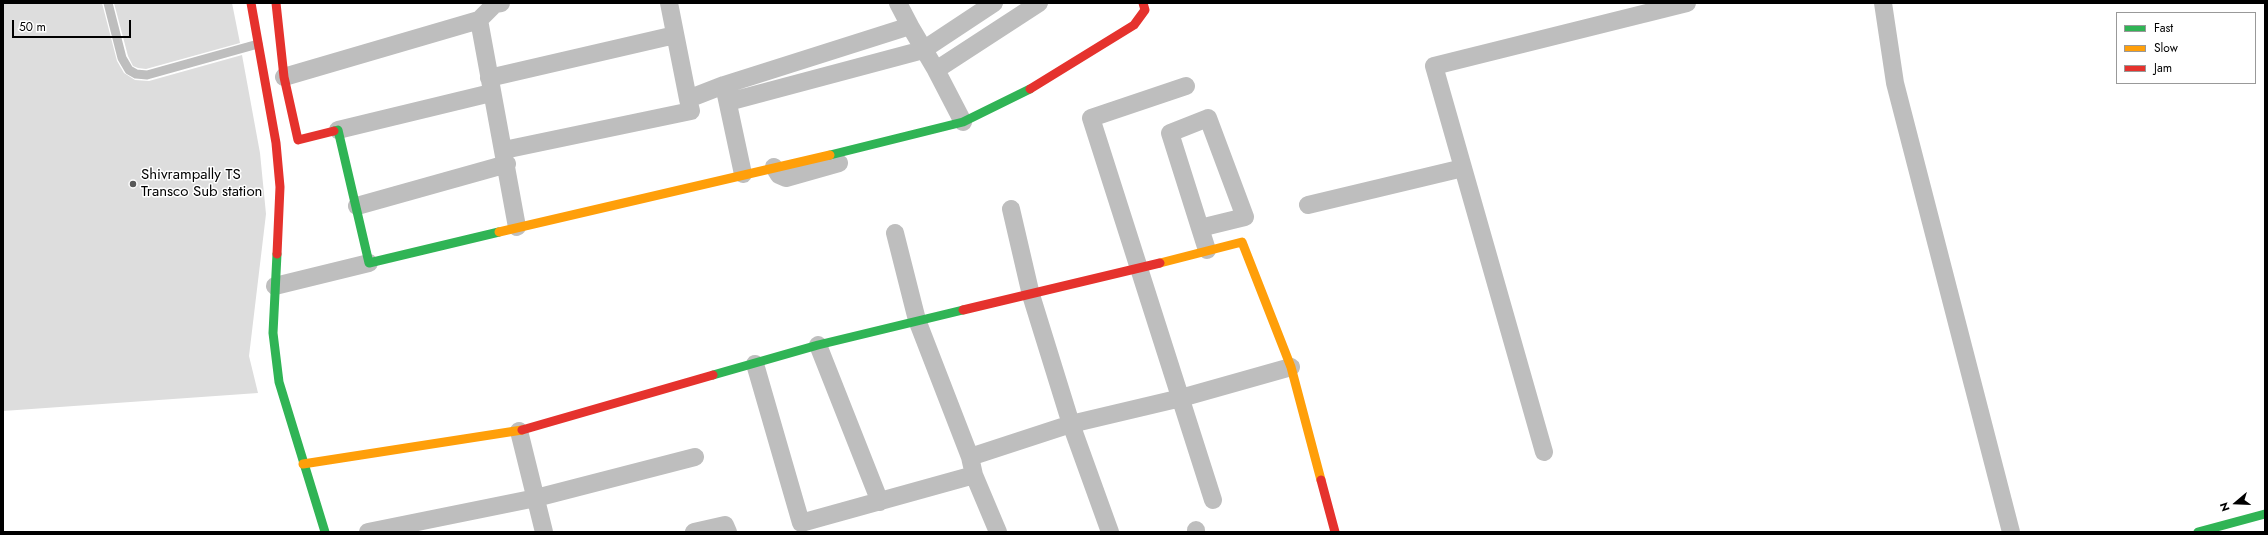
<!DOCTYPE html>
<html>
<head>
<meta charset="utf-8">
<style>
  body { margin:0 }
  #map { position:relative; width:2268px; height:535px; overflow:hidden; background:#fff; font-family:Jost,sans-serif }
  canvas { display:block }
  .frame { position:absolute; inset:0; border:4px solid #000; pointer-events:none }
  .legend { position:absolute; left:2116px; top:12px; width:140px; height:72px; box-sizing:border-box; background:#fff; border:1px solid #999; margin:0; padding:5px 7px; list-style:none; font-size:12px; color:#000 }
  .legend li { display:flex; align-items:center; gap:8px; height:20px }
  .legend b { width:20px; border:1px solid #999 }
  .north { position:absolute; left:2216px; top:483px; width:40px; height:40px; -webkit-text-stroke:3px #fff; paint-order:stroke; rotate:251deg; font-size:11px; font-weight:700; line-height:16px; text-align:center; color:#000 }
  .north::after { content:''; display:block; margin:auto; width:14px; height:18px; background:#000; clip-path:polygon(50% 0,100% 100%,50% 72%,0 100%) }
  .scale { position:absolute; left:12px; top:20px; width:119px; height:18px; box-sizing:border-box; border:2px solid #000; border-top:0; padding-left:5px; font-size:12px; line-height:14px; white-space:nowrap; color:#000; -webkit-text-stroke:3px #fff; paint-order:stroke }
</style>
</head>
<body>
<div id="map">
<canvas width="2268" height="535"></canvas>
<div class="frame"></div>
<ul class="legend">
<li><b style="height:5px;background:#30b455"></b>Fast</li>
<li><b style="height:5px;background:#ff9f0a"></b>Slow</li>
<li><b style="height:5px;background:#e5322d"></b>Jam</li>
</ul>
<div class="north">N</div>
<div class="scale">50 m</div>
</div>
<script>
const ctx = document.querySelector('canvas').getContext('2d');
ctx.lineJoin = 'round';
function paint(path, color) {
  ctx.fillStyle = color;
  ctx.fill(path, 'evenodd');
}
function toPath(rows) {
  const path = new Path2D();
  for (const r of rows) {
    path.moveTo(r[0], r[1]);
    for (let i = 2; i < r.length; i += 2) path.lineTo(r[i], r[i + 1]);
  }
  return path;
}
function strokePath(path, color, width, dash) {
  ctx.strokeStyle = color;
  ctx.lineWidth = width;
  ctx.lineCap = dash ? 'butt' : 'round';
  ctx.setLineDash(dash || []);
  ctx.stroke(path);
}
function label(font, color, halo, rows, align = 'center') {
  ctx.font = font + ' Jost,sans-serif';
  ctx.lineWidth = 3;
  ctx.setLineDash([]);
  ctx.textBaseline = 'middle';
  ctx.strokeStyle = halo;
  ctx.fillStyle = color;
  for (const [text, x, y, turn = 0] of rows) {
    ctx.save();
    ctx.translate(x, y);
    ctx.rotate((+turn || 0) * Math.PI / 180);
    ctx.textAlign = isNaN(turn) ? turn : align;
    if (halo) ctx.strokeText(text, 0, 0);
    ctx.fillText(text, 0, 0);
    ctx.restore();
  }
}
const building = toPath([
  [3,3,102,3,117,61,124,73,135,80,149,81,242,55,260,153,266,214,249,356,258,393,3,411],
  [114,3,232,3,240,43,146,69,138,68,133,66,128,56]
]);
const lane = toPath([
  [108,3,122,58,129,70,136,74,147,75,258,44]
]);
const street = toPath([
  [669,3,688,99,724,85,910,26,898,3],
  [1883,3,1895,83,2011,532],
  [479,20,517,227],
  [910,26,936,70,963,122],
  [936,70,1039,3],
  [284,77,479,20,495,4,501,3],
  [489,78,675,35],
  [1186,86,1091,118,1213,500],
  [725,90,743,174],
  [728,102,923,50,994,3],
  [338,130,491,93],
  [504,150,691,111,688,99],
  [774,167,779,175,786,178,839,163],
  [1308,205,1463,168],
  [357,206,507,164],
  [1011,209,1031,295,1071,424,1110,532],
  [1200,228,1245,217,1208,118,1170,133,1200,228,1207,250],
  [895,233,917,320,970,457,974,475,998,532],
  [275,286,369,263],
  [818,345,880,502],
  [755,364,801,523,974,475],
  [519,431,544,532],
  [1544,452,1434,66,1687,3],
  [970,457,1071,424,1181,398,1291,367],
  [1196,530,1196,532],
  [368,532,536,498,695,457],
  [694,532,725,525,728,532]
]);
const fast = toPath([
  [334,131,338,130,369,263,499,232],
  [830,155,963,122,1030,89],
  [277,254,273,333,279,382,325,532],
  [713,375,818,345,963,310],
  [2198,532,2265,514]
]);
const slow = toPath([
  [499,232,830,155],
  [1160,263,1242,242,1291,367,1321,480],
  [303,464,522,430]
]);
const jam = toPath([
  [251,3,276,143,280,187,277,254],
  [276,3,284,77,298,140,334,131],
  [1030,89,1134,25,1145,10,1143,3],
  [963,310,1160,263],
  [522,430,713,375],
  [1321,480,1335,532]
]);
const markers = [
  [133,184,4,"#595959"]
];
const poiNames = [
  ["Shivrampally TS",141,175],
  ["Transco Sub station",141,192]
];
paint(building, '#ddd');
strokePath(lane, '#bebebe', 9);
strokePath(street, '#bebebe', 18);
strokePath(fast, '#30b455', 9);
strokePath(slow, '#ff9f0a', 9);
strokePath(jam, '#e5322d', 9);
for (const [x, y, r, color] of markers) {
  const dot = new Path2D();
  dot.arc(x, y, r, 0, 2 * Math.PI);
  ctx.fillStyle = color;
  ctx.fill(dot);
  strokePath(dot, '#fff', 1.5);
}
label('15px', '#000', '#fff', poiNames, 'left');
</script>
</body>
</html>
